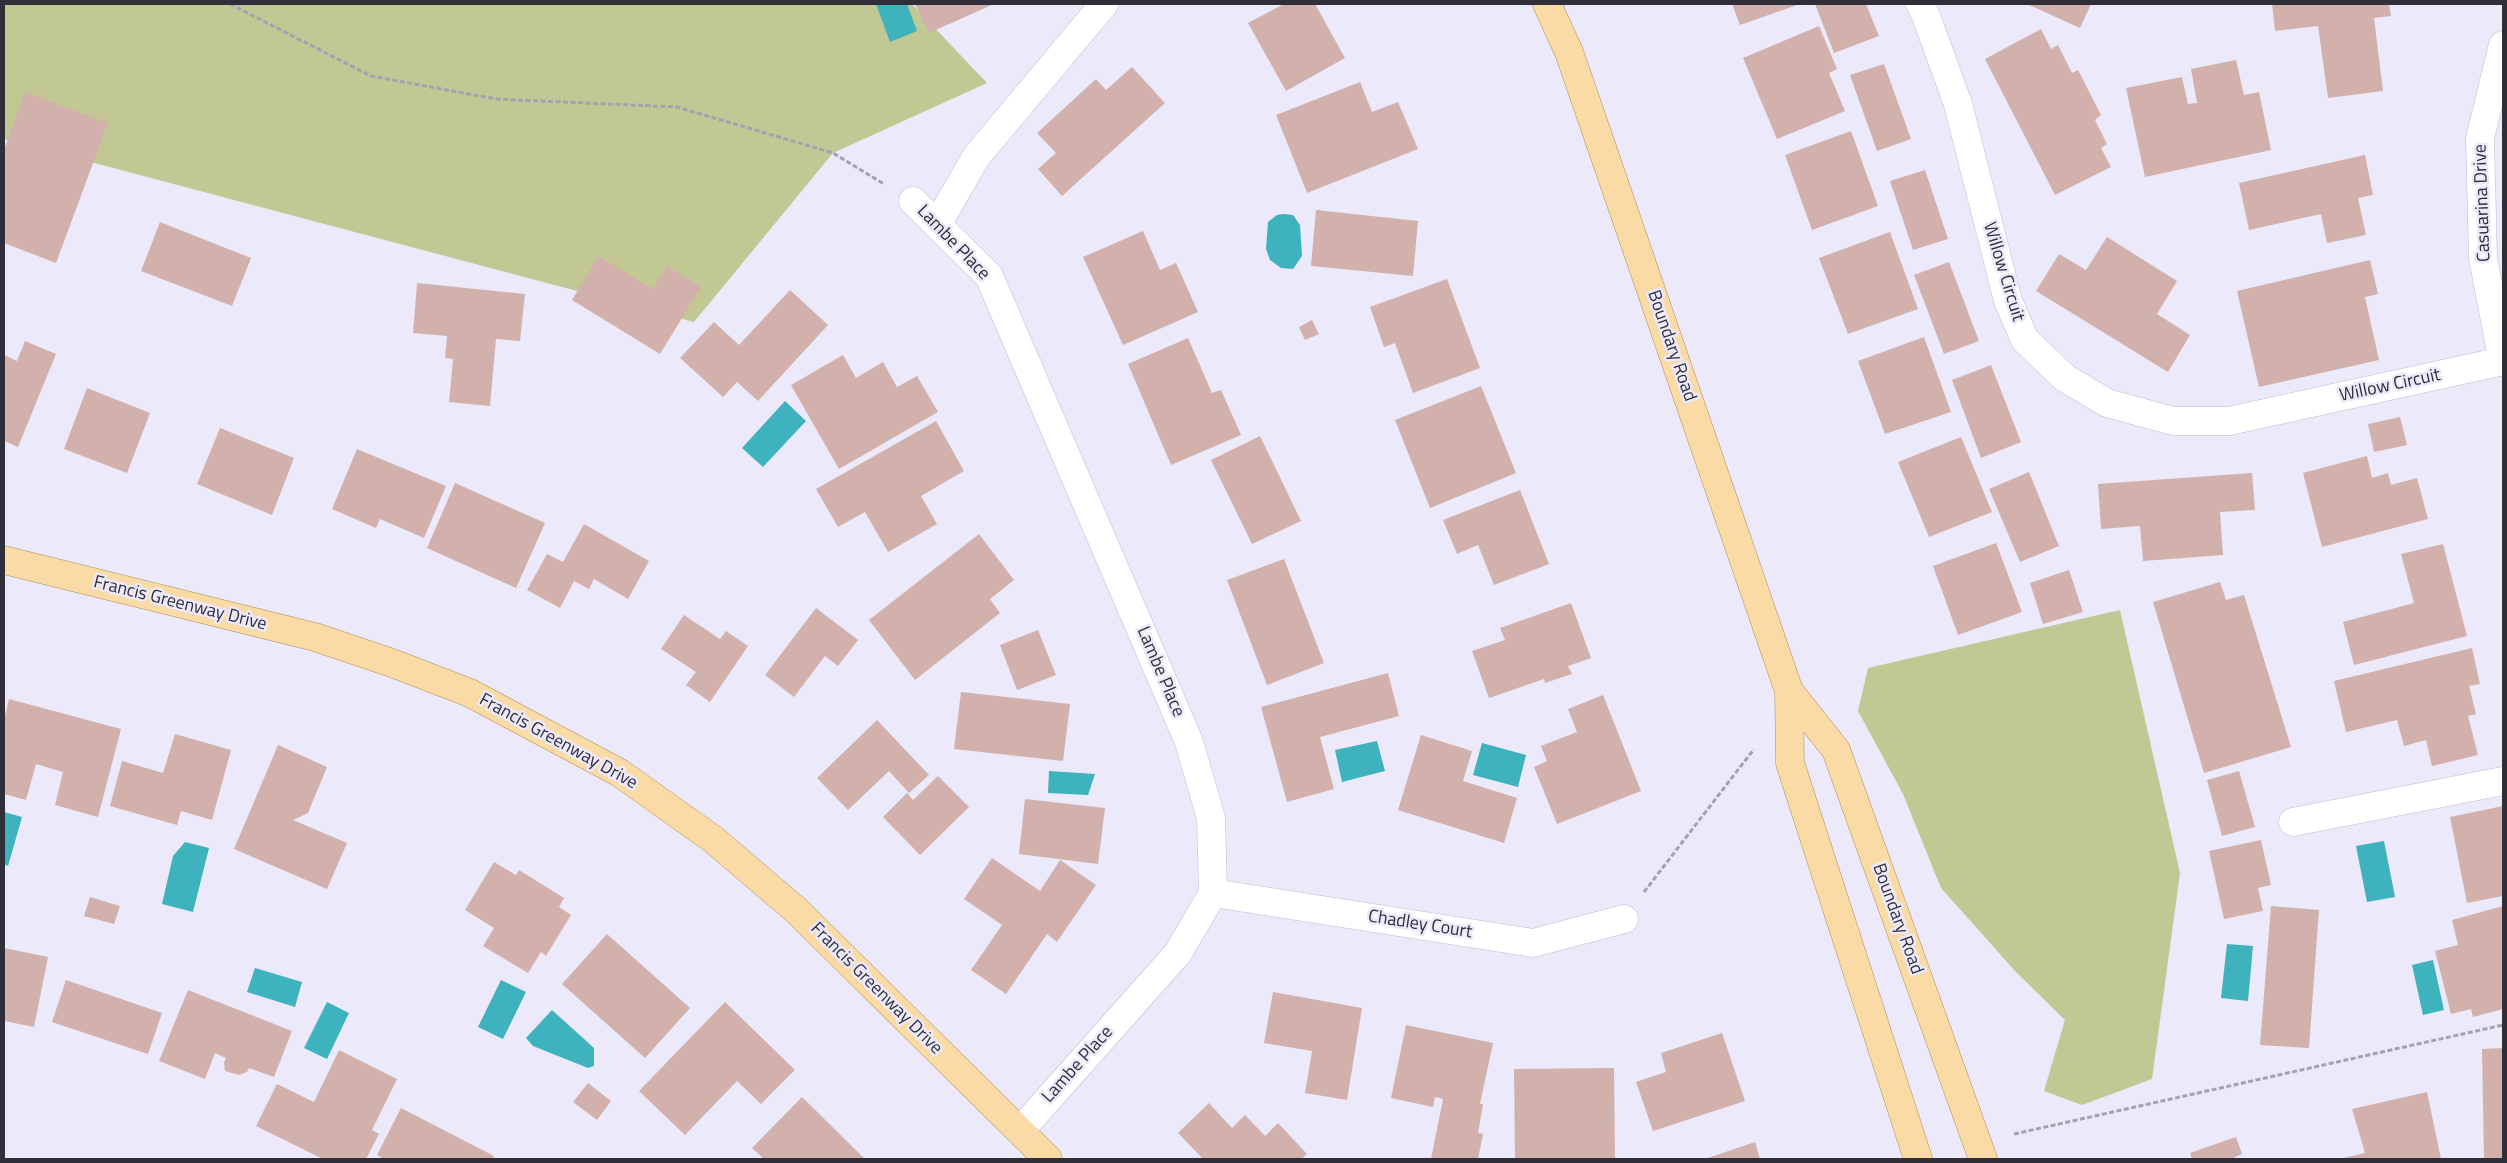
<!DOCTYPE html>
<html>
<head>
<meta charset="utf-8">
<style>
  body { margin:0 }
  #map { position:relative; width:2507px; height:1163px; overflow:hidden; background:#ebe9fa; font-family:"Titillium Web",sans-serif }
  canvas { display:block }
  .frame { position:absolute; inset:0; border:5px solid #302e39; pointer-events:none }
</style>
</head>
<body>
<div id="map">
<canvas width="2507" height="1163"></canvas>
<div class="frame"></div>
</div>
<script>
const ctx = document.querySelector('canvas').getContext('2d');
ctx.lineJoin = 'round';
function paint(path, color) {
  ctx.fillStyle = color;
  ctx.fill(path, 'evenodd');
}
function toPath(rows) {
  const path = new Path2D();
  for (const r of rows) {
    path.moveTo(r[0], r[1]);
    for (let i = 2; i < r.length; i += 2) path.lineTo(r[i], r[i + 1]);
  }
  return path;
}
function strokePath(path, color, width, dash) {
  ctx.strokeStyle = color;
  ctx.lineWidth = width;
  ctx.lineCap = dash ? 'butt' : 'round';
  ctx.setLineDash(dash || []);
  ctx.stroke(path);
}
function label(font, color, halo, rows, align = 'center') {
  ctx.font = font + ' "Titillium Web",sans-serif';
  ctx.lineWidth = 5;
  ctx.setLineDash([]);
  ctx.textBaseline = 'middle';
  ctx.strokeStyle = halo;
  ctx.fillStyle = color;
  for (const [text, x, y, turn = 0] of rows) {
    ctx.save();
    ctx.translate(x, y);
    ctx.rotate((+turn || 0) * Math.PI / 180);
    ctx.textAlign = isNaN(turn) ? turn : align;
    if (halo) ctx.strokeText(text, 0, 0);
    ctx.fillText(text, 0, 0);
    ctx.restore();
  }
}
const green = toPath([
  [4,4,912,4,987,83,833,153,694,322,4,139],
  [2120,610,2180,873,2152,1079,2082,1105,2044,1091,2065,1020,2016,972,1941,888,1903,794,1858,711,1868,668]
]);
const water = toPath([
  [876,4,907,4,917,31,890,42],
  [1283,214,1293,215,1300,225,1302,256,1293,269,1281,268,1270,260,1266,249,1268,222,1277,215],
  [785,401,806,421,763,467,742,448],
  [1377,741,1385,771,1342,782,1335,750],
  [1482,743,1526,755,1518,787,1473,775],
  [1049,771,1095,774,1088,795,1048,793],
  [4,812,22,817,8,866,4,864],
  [2384,841,2395,897,2367,902,2356,846],
  [185,842,209,848,193,912,162,904,173,856],
  [2227,944,2253,946,2248,1001,2221,998],
  [2433,960,2444,1010,2423,1015,2412,965],
  [255,968,302,982,295,1007,247,992],
  [501,980,526,992,503,1039,478,1027],
  [327,1002,349,1013,327,1059,304,1048],
  [552,1010,594,1048,594,1066,588,1068,533,1046,526,1038]
]);
const building = toPath([
  [915,4,994,4,929,33],
  [1284,4,1315,4,1345,58,1286,91,1248,23],
  [1732,4,1800,4,1740,25],
  [1815,4,1866,4,1879,36,1834,53],
  [2027,4,2091,4,2080,28],
  [2272,4,2389,4,2391,16,2374,18,2383,91,2328,98,2318,26,2275,31],
  [1819,26,1837,69,1829,73,1845,111,1777,139,1743,58],
  [2041,29,2051,49,2058,45,2072,73,2078,70,2101,115,2095,120,2107,144,2101,148,2111,167,2055,195,1985,59],
  [2236,60,2244,95,2259,92,2271,150,2145,177,2126,88,2182,77,2188,104,2197,103,2191,69],
  [1884,64,1911,139,1877,151,1850,75],
  [1132,67,1165,103,1062,196,1038,169,1056,153,1037,133,1096,79,1106,90],
  [1360,82,1372,112,1398,102,1418,149,1307,193,1276,115],
  [25,92,108,123,56,263,4,243,4,150],
  [1851,131,1878,206,1812,230,1785,155],
  [2365,155,2373,195,2358,198,2366,235,2327,243,2321,214,2249,230,2239,183],
  [1925,170,1948,239,1913,250,1890,181],
  [1316,210,1418,221,1413,276,1311,266],
  [160,222,251,258,232,306,141,271],
  [1143,231,1160,270,1176,263,1198,312,1123,345,1083,257],
  [1890,232,1918,309,1848,334,1819,258],
  [2107,237,2177,281,2157,314,2190,335,2168,372,2036,291,2059,254,2086,270],
  [598,256,653,289,667,266,701,287,660,354,572,300],
  [2370,260,2378,294,2365,297,2379,360,2259,387,2237,291],
  [1949,262,1979,341,1944,354,1914,275],
  [1447,279,1480,368,1413,393,1395,343,1384,347,1370,307],
  [417,283,525,294,520,341,496,339,490,406,449,402,453,359,445,358,447,336,413,333],
  [790,290,828,325,758,401,737,382,723,397,680,358,714,322,739,345],
  [1312,320,1319,334,1305,340,1299,327],
  [1924,337,1951,412,1885,434,1858,361],
  [1188,338,1212,393,1221,390,1241,435,1171,465,1128,364],
  [25,341,56,354,18,447,4,441,4,355,17,361],
  [843,355,856,378,883,362,897,387,917,376,938,412,839,469,791,385],
  [1991,365,2021,442,1981,458,1952,380],
  [1481,386,1516,473,1430,508,1395,420],
  [87,388,150,413,127,473,64,449],
  [2400,417,2407,445,2374,452,2368,424],
  [936,421,964,471,921,496,937,524,888,552,865,512,838,527,816,489],
  [220,428,294,458,272,515,197,484],
  [1260,436,1301,521,1252,544,1211,460],
  [1961,437,1992,512,1929,537,1898,462],
  [357,449,446,486,424,538,380,519,376,528,332,509],
  [2367,456,2372,478,2388,473,2391,485,2417,478,2428,519,2322,547,2303,473],
  [2029,472,2059,546,2020,562,1989,489],
  [2252,473,2255,510,2220,512,2223,555,2143,561,2140,526,2101,529,2098,484],
  [455,483,545,523,516,588,427,548],
  [1520,490,1549,564,1494,585,1478,545,1457,554,1443,520],
  [584,524,649,561,628,599,594,579,589,589,574,581,560,608,527,590,547,554,563,562],
  [979,534,1014,580,990,599,1000,613,915,680,869,620],
  [1996,543,2022,612,1958,635,1933,566],
  [2443,544,2467,636,2354,665,2343,622,2414,603,2401,554],
  [1284,559,1324,663,1267,685,1227,580],
  [2069,570,2083,612,2043,624,2030,583],
  [2220,582,2226,600,2244,595,2291,747,2204,773,2153,602],
  [1571,603,1591,658,1568,666,1572,674,1545,683,1544,679,1489,698,1472,651,1505,640,1500,628],
  [816,608,858,640,838,666,825,656,794,697,765,675],
  [684,615,720,639,726,631,748,646,710,702,686,685,696,672,661,649],
  [1038,630,1056,675,1017,690,1000,645],
  [2472,648,2480,684,2469,686,2476,714,2468,716,2478,755,2432,766,2426,740,2404,746,2397,720,2346,732,2334,681],
  [1388,673,1399,716,1320,737,1334,789,1287,802,1261,707],
  [961,692,1070,704,1063,761,954,749],
  [1603,695,1641,791,1557,824,1534,767,1547,761,1541,746,1577,732,1568,709],
  [9,699,121,729,98,817,55,805,63,772,36,764,26,800,4,794,4,720],
  [877,720,929,775,909,793,889,771,848,810,817,778],
  [175,734,231,750,212,820,181,811,177,825,110,806,122,761,163,773],
  [1421,735,1472,751,1463,781,1517,798,1504,843,1398,810],
  [278,745,327,767,308,813,293,820,347,843,327,889,234,849],
  [2239,771,2255,827,2222,836,2207,780],
  [938,776,969,807,920,855,883,817,907,793,913,800],
  [1025,799,1105,808,1098,864,1019,854],
  [2503,806,2503,896,2467,903,2450,817],
  [2261,840,2271,885,2258,888,2263,911,2224,919,2209,851],
  [992,858,1040,891,1060,860,1096,885,1057,942,1047,934,1006,994,971,970,1002,925,964,899],
  [494,862,516,875,519,870,564,898,559,907,571,915,546,956,541,952,528,973,483,946,494,928,465,910],
  [90,897,120,906,114,924,84,916],
  [2271,906,2319,910,2309,1048,2260,1045],
  [2503,906,2503,1009,2473,1017,2471,1009,2451,1014,2435,951,2458,945,2452,920],
  [607,934,690,1008,645,1058,562,984],
  [4,948,48,957,34,1027,4,1021],
  [66,980,162,1013,148,1054,52,1022],
  [188,990,292,1031,274,1077,249,1068,247,1072,239,1075,225,1071,224,1063,226,1058,215,1053,205,1079,159,1061],
  [1273,992,1362,1008,1347,1100,1305,1093,1312,1051,1264,1043],
  [725,1002,795,1070,761,1104,737,1081,685,1135,639,1091],
  [1406,1025,1493,1043,1480,1104,1483,1104,1478,1133,1483,1134,1478,1159,1431,1159,1443,1099,1435,1097,1433,1107,1391,1098],
  [1722,1033,1745,1101,1653,1131,1636,1082,1666,1072,1661,1053],
  [2503,1048,2503,1159,2484,1159,2482,1049],
  [339,1050,397,1079,372,1130,379,1134,366,1159,323,1159,256,1126,277,1084,314,1102],
  [1614,1068,1615,1159,1515,1159,1514,1069],
  [588,1083,611,1101,597,1120,573,1102],
  [2427,1092,2441,1159,2339,1159,2365,1153,2352,1109],
  [802,1097,865,1159,764,1159,752,1148],
  [1209,1103,1232,1128,1245,1115,1265,1136,1278,1123,1307,1154,1301,1159,1203,1159,1178,1133],
  [401,1108,494,1156,492,1159,384,1159,377,1155],
  [2236,1137,2242,1154,2231,1159,2192,1159,2190,1153],
  [1755,1142,1760,1159,1705,1159]
]);
const path = toPath([
  [230,4,371,76,496,99,677,107,833,153,884,184],
  [1644,892,1754,749],
  [2014,1134,2503,1025]
]);
const minor = toPath([
  [1920,4,1926,16,1958,104,2008,301,2025,340,2065,378,2107,403,2173,421,2229,421,2503,361],
  [2503,45,2480,138,2483,258,2503,362],
  [913,201,989,276,1189,742,1211,818,1213,893,1178,953,1020,1131],
  [937,225,976,157,1104,4],
  [2293,822,2503,781],
  [1213,893,1533,943,1624,919]
]);
const major = toPath([
  [1547,4,1569,52,1789,691,1790,763,1918,1159],
  [4,560,315,637,392,663,470,693,620,773,714,840,797,911,1048,1159],
  [1789,691,1836,750,1983,1159]
]);
const streetNames = [
  ["Casuarina Drive",2483,203,-92],
  ["Lambe Place",953,243,46],
  ["Willow Circuit",2003,272,73],
  ["Boundary Road",1671,346,71],
  ["Willow Circuit",2390,386,-12],
  ["Francis Greenway Drive",180,604,14],
  ["Lambe Place",1160,672,67],
  ["Francis Greenway Drive",558,742,29],
  ["Boundary Road",1897,919,70],
  ["Chadley Court",1420,925,9],
  ["Francis Greenway Drive",876,989,45],
  ["Lambe Place",1078,1065,-48]
];
paint(green, '#c2c893');
paint(water, '#3eb2bd');
paint(building, '#d2b1ad');
strokePath(minor, '#bebbd6', 29);
strokePath(major, '#b18f58', 29);
strokePath(path, '#a4a2b1', 3, [5, 2.5]);
strokePath(minor, '#fff', 28);
strokePath(major, '#fadba5', 28);
label('18px', '#302e39', '#ebe9fa', streetNames);
</script>
</body>
</html>
